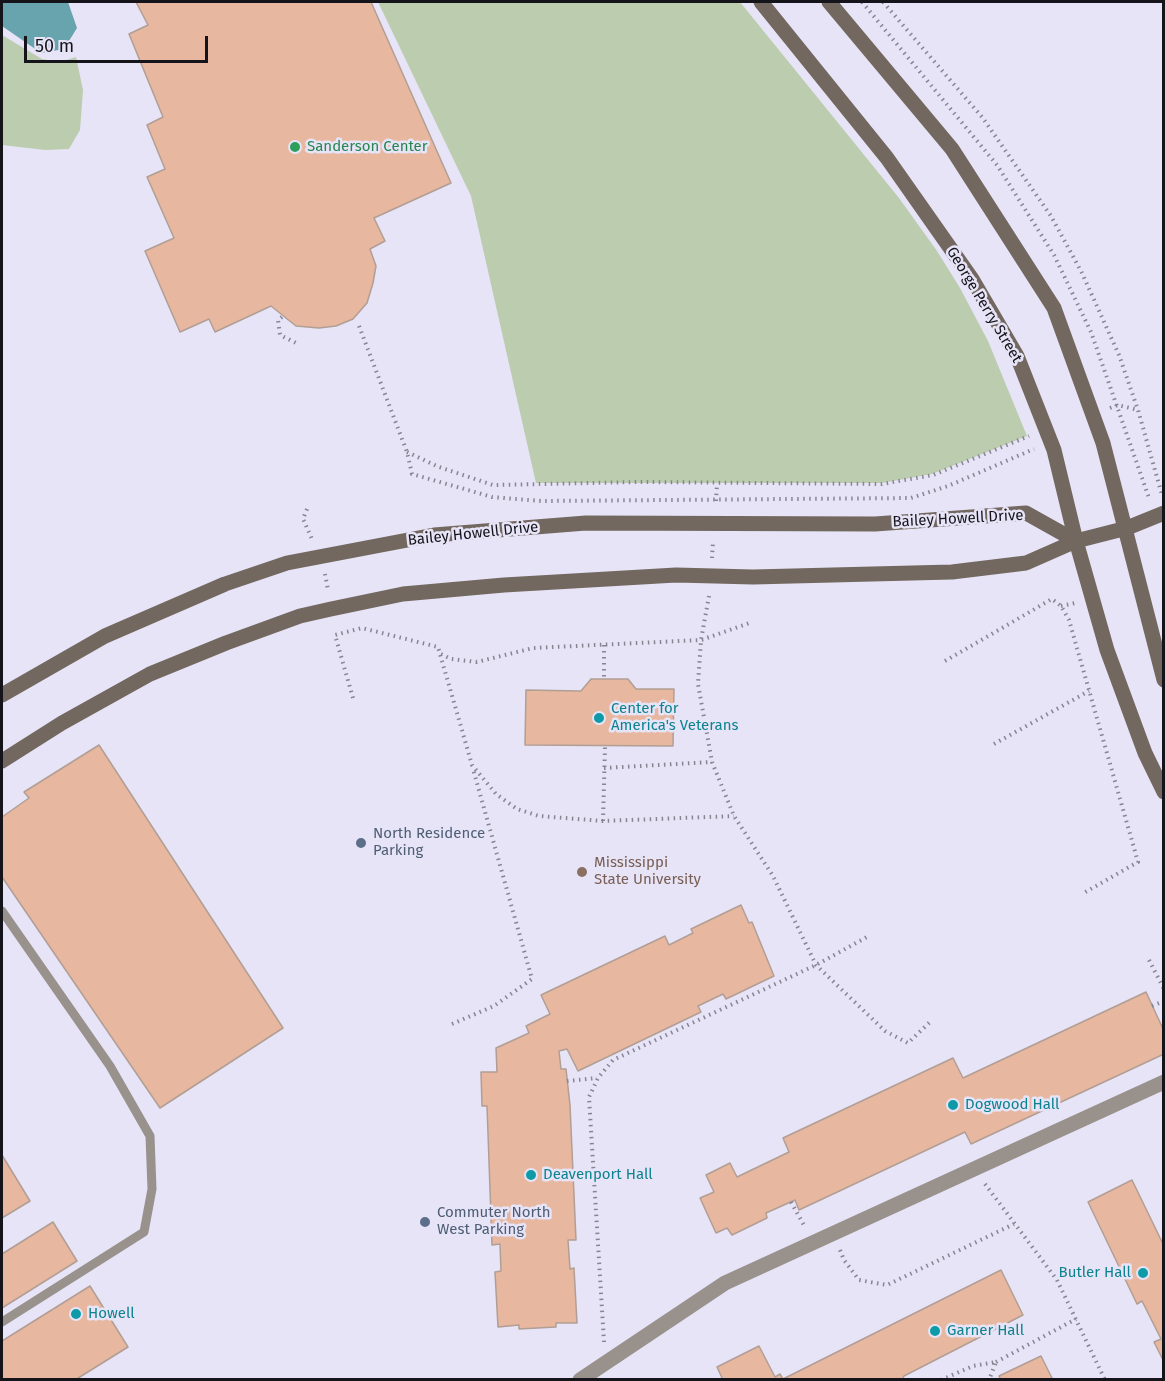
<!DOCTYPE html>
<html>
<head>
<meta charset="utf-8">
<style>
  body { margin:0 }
  #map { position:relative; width:1165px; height:1381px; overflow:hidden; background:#e7e4f7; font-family:"Fira Sans",sans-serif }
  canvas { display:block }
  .frame { position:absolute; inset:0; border:3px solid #15141a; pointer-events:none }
  .scale { position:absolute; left:24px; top:36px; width:184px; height:27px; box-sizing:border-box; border:3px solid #15141a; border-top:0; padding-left:8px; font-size:18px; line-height:21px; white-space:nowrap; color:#15141a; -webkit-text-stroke:4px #e7e4f7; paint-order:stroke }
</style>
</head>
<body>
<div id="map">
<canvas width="1165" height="1381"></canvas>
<div class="frame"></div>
<div class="scale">50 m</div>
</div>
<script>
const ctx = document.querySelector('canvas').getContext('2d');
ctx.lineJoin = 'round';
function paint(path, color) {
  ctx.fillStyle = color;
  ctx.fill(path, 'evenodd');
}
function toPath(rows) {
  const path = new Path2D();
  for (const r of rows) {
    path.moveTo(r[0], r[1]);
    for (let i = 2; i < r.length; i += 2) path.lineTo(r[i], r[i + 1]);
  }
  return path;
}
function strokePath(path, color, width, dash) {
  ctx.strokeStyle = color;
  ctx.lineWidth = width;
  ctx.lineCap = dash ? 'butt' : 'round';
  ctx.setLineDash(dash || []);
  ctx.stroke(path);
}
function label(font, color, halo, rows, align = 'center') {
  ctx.font = font + ' "Fira Sans",sans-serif';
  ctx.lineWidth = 5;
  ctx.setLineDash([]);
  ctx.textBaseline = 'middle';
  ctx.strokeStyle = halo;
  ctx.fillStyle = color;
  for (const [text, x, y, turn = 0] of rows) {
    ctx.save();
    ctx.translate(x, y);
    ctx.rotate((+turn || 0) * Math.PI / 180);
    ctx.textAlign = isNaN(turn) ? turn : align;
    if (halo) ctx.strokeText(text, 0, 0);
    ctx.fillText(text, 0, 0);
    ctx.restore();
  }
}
const green = toPath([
  [378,2,740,2,899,198,937,251,960,288,988,341,1027,436,932,474,882,483,536,483,471,196],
  [2,35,42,59,60,62,76,57,83,90,80,130,69,149,45,150,2,145]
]);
const water = toPath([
  [2,2,68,2,77,28,64,49,41,53,2,26]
]);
const building = toPath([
  [136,2,371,2,451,183,374,218,385,241,370,249,376,266,373,283,367,303,353,319,336,326,319,328,296,326,271,306,215,332,209,319,180,332,145,251,174,238,147,177,165,169,147,125,163,117,129,34,148,25,136,2],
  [591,679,628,679,636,689,674,689,673,746,525,745,526,690,581,691,591,679],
  [99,745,283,1028,160,1108,2,877,2,817,29,798,24,792,99,745],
  [741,905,749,923,752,922,774,976,726,999,723,994,698,1006,701,1012,578,1071,567,1049,559,1051,561,1069,566,1069,570,1105,576,1240,568,1240,570,1269,574,1268,577,1323,556,1323,556,1327,519,1329,519,1325,498,1327,495,1272,501,1271,500,1244,492,1245,487,1106,482,1106,481,1072,497,1072,496,1048,529,1033,526,1026,550,1014,541,995,665,936,669,945,693,933,691,929,741,905],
  [1146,992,1164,1031,1164,1054,971,1144,965,1132,799,1210,795,1200,766,1213,767,1218,732,1235,727,1228,716,1233,700,1198,714,1192,706,1175,730,1163,737,1177,789,1152,783,1138,953,1058,963,1078,1146,992],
  [2,1155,30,1201,2,1218,2,1155],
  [1132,1180,1164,1246,1164,1362,1154,1342,1161,1339,1142,1301,1137,1304,1088,1202,1132,1180],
  [53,1222,77,1261,2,1308,2,1254,53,1222],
  [1001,1270,1023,1315,904,1376,902,1380,723,1380,717,1367,759,1346,775,1377,780,1374,783,1379,1001,1270],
  [90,1286,128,1347,75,1380,2,1380,2,1341,90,1286],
  [1041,1356,1053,1380,1001,1380,999,1376,1041,1356]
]);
const path = toPath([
  [862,2,997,165,1054,255,1091,332,1149,498],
  [883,2,982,117,1051,216,1082,273,1119,355,1138,410,1162,495],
  [282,317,278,320,280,335,296,343],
  [359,326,407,452,412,474,492,497,541,501,911,498,948,486,1034,449],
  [1110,408,1118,405,1138,410],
  [407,452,439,467,493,485,640,482,882,484,933,475,1029,436],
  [716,501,717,484],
  [307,509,303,519,312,539],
  [712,558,713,542],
  [325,574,328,590],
  [709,596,701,640,698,684,712,762,734,816,773,876,816,965,885,1031,908,1043,931,1021],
  [1061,606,1075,603],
  [604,645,604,679],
  [441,654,451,659,477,662,533,648,701,640,752,622],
  [945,661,1052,599,1061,606,1069,620,1138,862,1082,894],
  [353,698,335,635,362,628,438,647,472,765,496,794,517,809,539,816,603,821,734,816],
  [994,744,1089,691],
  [604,768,712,762],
  [603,821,605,746],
  [1149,960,1164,989],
  [1152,1006,1164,1001],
  [452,1024,494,1006,532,979,473,769],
  [567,1081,597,1078],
  [985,1184,1057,1280,1105,1380],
  [791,1202,805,1227],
  [840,1250,844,1260,859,1280,887,1285,1014,1224],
  [604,1342,589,1097,598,1078,613,1060,816,965,867,937],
  [996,1362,1076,1319],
  [941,1380,973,1366,996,1362,989,1380]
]);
const lane = toPath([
  [2,911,110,1066,150,1136,152,1189,144,1232,2,1322]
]);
const street = toPath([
  [580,1380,725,1283,1164,1082]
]);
const secondary = toPath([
  [761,2,887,158,972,279,1017,356,1054,450,1076,541,1107,650,1145,753,1164,792],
  [829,2,952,149,1054,308,1103,443,1164,680],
  [2,695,105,636,225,584,287,563,434,535,586,523,875,524,1026,513,1076,541],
  [2,761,62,723,150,674,226,643,300,616,331,609,403,594,504,585,676,575,753,577,952,572,1026,563,1076,541,1127,528,1164,513]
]);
const markers = [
  [295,147,6,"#2e9e5b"],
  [599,718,6,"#0f9aa8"],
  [361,843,6,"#5c6f8a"],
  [582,872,6,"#8d6e63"],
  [953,1105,6,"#0f9aa8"],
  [531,1175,6,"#0f9aa8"],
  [425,1222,6,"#5c6f8a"],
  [1143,1273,6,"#0f9aa8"],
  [76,1314,6,"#0f9aa8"],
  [935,1331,6,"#0f9aa8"]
];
const leisureNames = [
  ["Sanderson Center",307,147]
];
const streetNames = [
  ["George Perry Street",984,305,59],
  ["Bailey Howell Drive",958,519,-3],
  ["Bailey Howell Drive",473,534,-6]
];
const cultureNames = [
  ["Center for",611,709],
  ["America's Veterans",611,726],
  ["Dogwood Hall",965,1105],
  ["Deavenport Hall",543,1175],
  ["Butler Hall",1131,1273,"right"],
  ["Howell",88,1314],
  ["Garner Hall",947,1331]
];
const serviceNames = [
  ["North Residence",373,834],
  ["Parking",373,851],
  ["Commuter North",437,1213],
  ["West Parking",437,1230]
];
const educationNames = [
  ["Mississippi",594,863],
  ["State University",594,880]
];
paint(green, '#bbcdae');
paint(water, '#67a4ae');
paint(building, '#e7b79f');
strokePath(building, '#b19e95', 1.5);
strokePath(path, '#878592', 4, [1.5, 4.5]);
strokePath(lane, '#98918c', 9);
strokePath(street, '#98918c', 15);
strokePath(secondary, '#736860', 15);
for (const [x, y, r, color] of markers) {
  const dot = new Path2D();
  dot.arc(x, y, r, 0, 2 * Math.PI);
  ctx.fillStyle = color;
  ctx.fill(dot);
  strokePath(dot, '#e7e4f7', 2);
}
label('15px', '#27864d', '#e7e4f7', leisureNames, 'left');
label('15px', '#15141a', '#e7e4f7', streetNames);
label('15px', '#0d838f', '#e7e4f7', cultureNames, 'left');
label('15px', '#4e5e75', '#e7e4f7', serviceNames, 'left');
label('15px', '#785e54', '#e7e4f7', educationNames, 'left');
</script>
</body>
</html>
